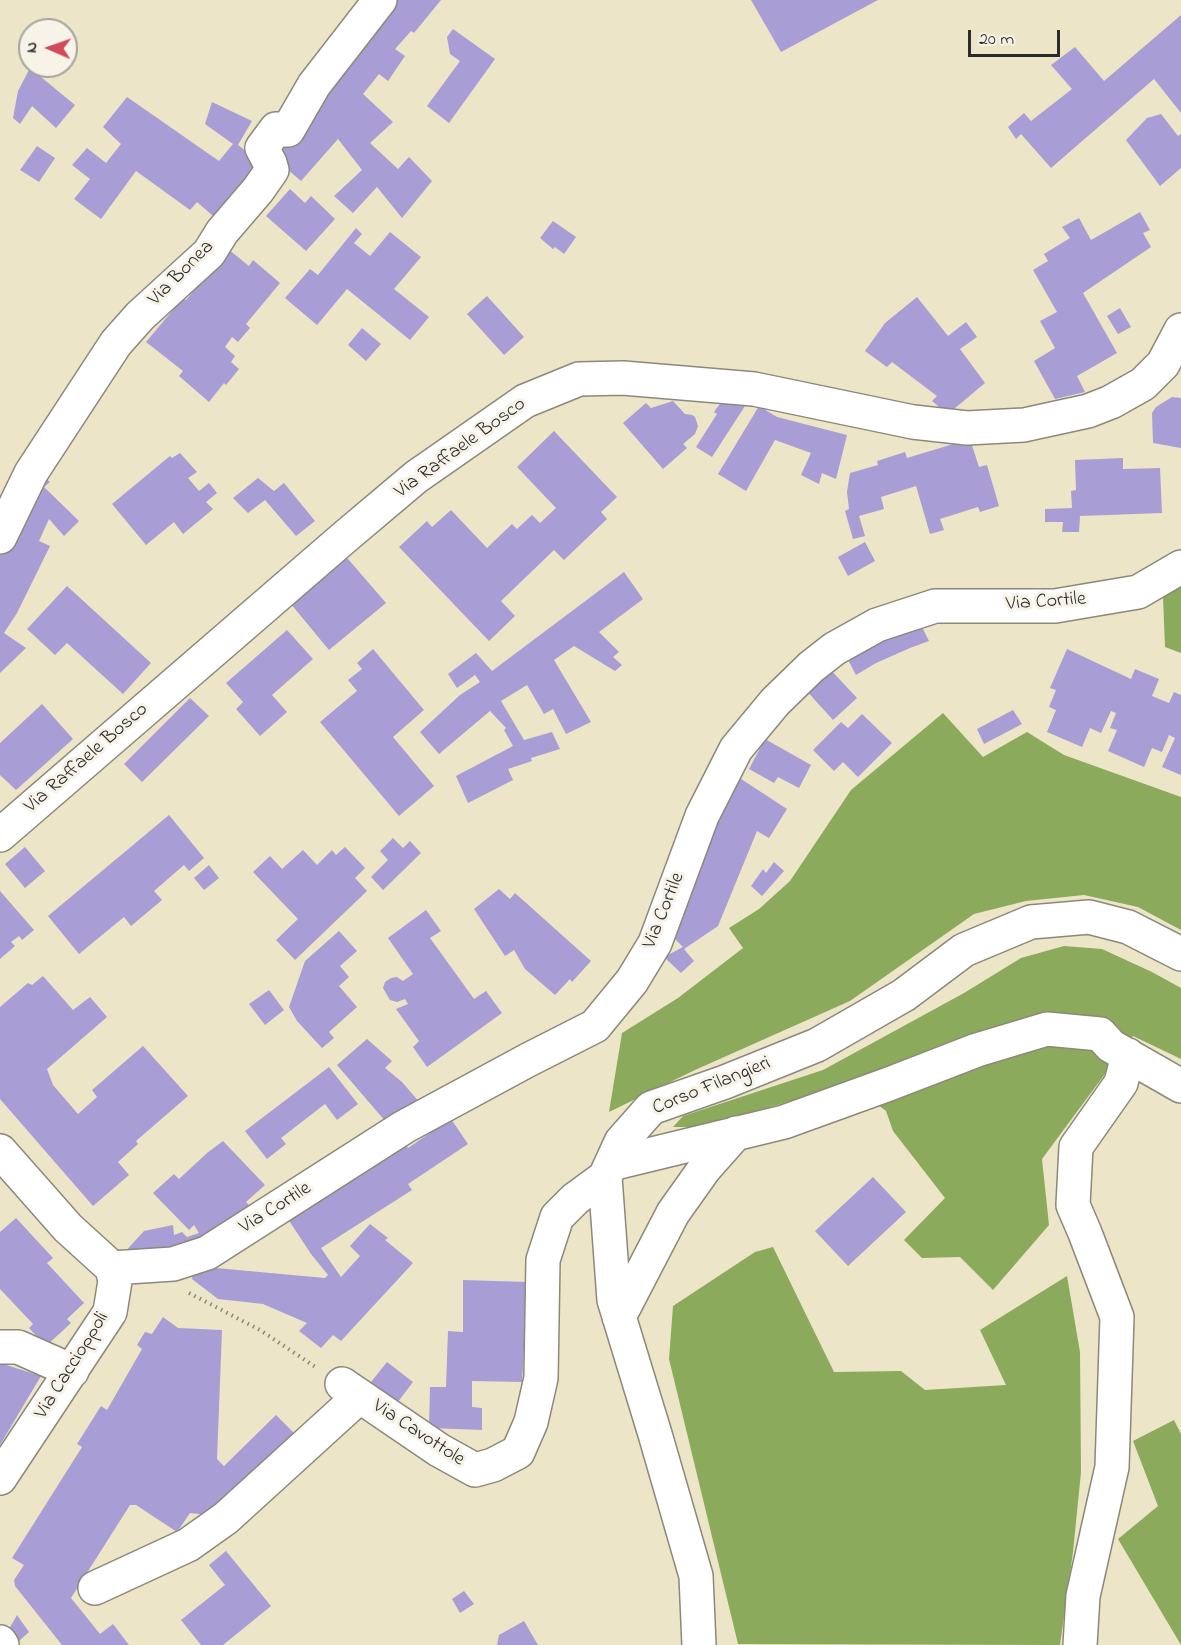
<!DOCTYPE html>
<html>
<head>
<meta charset="utf-8">
<style>
  body { margin:0 }
  #map { position:relative; width:1181px; height:1645px; overflow:hidden; background:#ede5c8; font-family:"Indie Flower",sans-serif }
  canvas { display:block }
  .north { position:absolute; left:18px; top:18px; width:60px; height:60px; box-sizing:border-box; background:#f7f3e8; border:2px solid #a5a39c; border-radius:50%; rotate:272deg; font-size:16px; font-weight:700; line-height:24px; text-align:center; color:#2b2b2b }
  .north::after { content:''; display:block; margin:auto; width:21px; height:27px; background:#d1495b; clip-path:polygon(50% 0,100% 100%,50% 72%,0 100%) }
  .scale { position:absolute; left:968px; top:30px; width:92px; height:27px; box-sizing:border-box; border:3px solid #2b2b2b; border-top:0; padding-left:8px; font-size:18px; line-height:21px; white-space:nowrap; color:#2b2b2b; -webkit-text-stroke:4px #f7f3e8; paint-order:stroke }
</style>
</head>
<body>
<div id="map">
<canvas width="1181" height="1645"></canvas>
<div class="north">N</div>
<div class="scale">20 m</div>
</div>
<script>
const ctx = document.querySelector('canvas').getContext('2d');
ctx.lineJoin = 'round';
function paint(path, color) {
  ctx.fillStyle = color;
  ctx.fill(path, 'evenodd');
}
function toPath(rows) {
  const path = new Path2D();
  for (const r of rows) {
    path.moveTo(r[0], r[1]);
    for (let i = 2; i < r.length; i += 2) path.lineTo(r[i], r[i + 1]);
  }
  return path;
}
function strokePath(path, color, width, dash) {
  ctx.strokeStyle = color;
  ctx.lineWidth = width;
  ctx.lineCap = dash ? 'butt' : 'round';
  ctx.setLineDash(dash || []);
  ctx.stroke(path);
}
function label(font, color, halo, rows, align = 'center') {
  ctx.font = font + ' "Indie Flower",sans-serif';
  ctx.lineWidth = 6;
  ctx.setLineDash([]);
  ctx.textBaseline = 'middle';
  ctx.strokeStyle = halo;
  ctx.fillStyle = color;
  for (const [text, x, y, turn = 0] of rows) {
    ctx.save();
    ctx.translate(x, y);
    ctx.rotate((+turn || 0) * Math.PI / 180);
    ctx.textAlign = isNaN(turn) ? turn : align;
    if (halo) ctx.strokeText(text, 0, 0);
    ctx.fillText(text, 0, 0);
    ctx.restore();
  }
}
const forest = toPath([
  [1181,585,1181,653,1165,647,1163,597],
  [943,713,983,757,1027,732,1064,755,1181,797,1181,930,1138,907,1084,895,1026,901,974,914,850,1001,695,1070,609,1112,622,1033,678,998,743,948,729,928,759,909,790,881,851,790],
  [1064,946,1102,949,1152,972,1181,988,1181,1059,1133,1036,1042,1159,1049,1225,993,1290,960,1257,922,1258,904,1240,945,1198,893,1131,886,1111,869,1098,837,1091,784,1103,701,1127,673,1127,683,1116,823,1070,964,993,1021,958],
  [773,1247,834,1372,901,1371,925,1390,1006,1385,980,1330,1067,1276,1080,1352,1081,1472,1073,1552,1060,1645,738,1644,669,1359,673,1306,755,1252],
  [1174,1420,1181,1434,1181,1645,1118,1539,1158,1506,1133,1441]
]);
const building = toPath([
  [391,0,441,0,414,33,411,31,395,49,405,56,388,81,379,74,363,94,393,122,370,143,398,169,409,157,432,181,402,218,377,187,353,213,334,196,362,170,338,139,301,181,266,151],
  [751,0,878,0,781,52],
  [1181,15,1181,113,1154,79,1051,168,1021,134,1016,139,1008,127,1024,113,1031,121,1072,89,1051,65,1075,47,1104,81],
  [453,29,495,59,449,123,427,106,460,61,450,54,447,37],
  [30,68,75,105,56,128,32,106,20,124,13,118,18,91],
  [127,97,219,161,233,144,205,124,212,102,252,121,238,145,267,167,221,223,197,202,190,210,136,171,101,219,74,199,90,179,72,165,87,148,106,163,121,144,103,127],
  [1161,114,1178,136,1181,134,1181,168,1160,186,1126,140,1147,118],
  [37,146,55,158,39,182,20,170],
  [290,189,305,203,311,196,335,219,306,251,266,216],
  [1140,212,1150,230,1143,233,1151,247,1083,293,1117,353,1077,376,1085,392,1055,399,1034,361,1055,348,1040,321,1057,312,1033,270,1048,261,1044,254,1070,238,1062,227,1079,218,1091,240],
  [553,221,576,237,564,254,555,247,553,249,540,238],
  [356,228,362,234,354,243,370,256,390,232,421,257,394,289,429,317,410,340,347,289,317,325,285,298,310,269,318,275],
  [228,249,249,266,253,260,280,283,246,324,250,328,238,342,232,337,225,347,235,356,231,362,239,369,226,385,224,383,209,402,179,376,183,371,146,342,183,298,186,300],
  [487,296,524,337,504,355,467,314],
  [917,297,948,336,966,322,977,337,960,349,985,383,948,414,932,401,937,396,892,362,887,367,865,351,885,323],
  [1120,308,1131,327,1118,334,1107,316],
  [362,328,381,344,366,361,348,345],
  [1172,397,1181,398,1181,448,1153,443,1152,413,1156,407],
  [673,401,685,414,692,415,695,417,698,426,695,434,683,444,687,448,663,469,623,423,646,403,651,408],
  [722,401,745,406,712,457,696,447,717,414,714,412],
  [759,406,777,417,847,435,836,479,822,473,819,484,801,475,811,453,775,440,746,491,718,474],
  [554,431,617,497,601,512,607,519,564,560,554,550,501,601,515,616,489,641,399,547,427,521,432,527,451,510,487,548,512,524,517,529,532,515,540,523,556,508,517,467],
  [970,439,979,467,987,465,999,506,980,512,978,507,940,519,944,530,930,534,916,486,881,497,884,509,859,516,865,536,853,539,845,511,849,509,847,492,850,473,878,465,877,461,905,452,907,458],
  [180,453,197,472,188,478,199,491,209,483,217,493,206,502,213,509,183,534,174,522,146,545,112,504,170,456,172,458],
  [1123,458,1123,469,1160,468,1162,513,1080,516,1079,532,1062,532,1063,522,1045,522,1045,509,1072,508,1071,491,1076,490,1075,460],
  [38,472,50,482,44,487,79,521,64,536,49,519,39,541,50,546,17,613,4,633,26,648,0,673,0,556],
  [258,478,274,491,284,483,315,521,296,536,265,500,248,513,233,498],
  [865,542,875,561,848,576,838,557],
  [342,552,386,603,329,650,286,598],
  [624,572,643,599,599,632,619,652,613,657,622,665,615,671,574,646,554,660,591,722,566,734,553,709,544,714,527,685,501,701,524,740,552,732,560,749,531,758,532,761,508,769,513,780,468,803,456,776,513,746,504,730,506,728,490,711,439,754,420,732,460,695,480,682,475,675,457,688,448,674,476,653,492,671],
  [67,586,151,663,123,694,67,643,55,655,27,629],
  [919,621,929,641,910,648,876,663,856,675,845,654],
  [287,630,313,659,272,695,287,712,260,736,236,709,243,702,226,683],
  [373,649,424,710,393,737,434,786,399,816,320,722,357,691,348,680,362,669,357,663],
  [1067,649,1131,679,1135,669,1159,679,1152,696,1169,703,1174,692,1181,695,1181,775,1162,767,1175,738,1169,735,1162,752,1152,748,1144,767,1108,751,1117,730,1110,728,1116,713,1111,711,1101,733,1090,728,1082,747,1047,732,1056,710,1049,707,1056,690,1050,688],
  [828,667,857,698,833,720,805,689],
  [190,698,209,716,142,782,124,764],
  [42,704,73,739,16,790,0,775,0,743],
  [1013,710,1022,724,984,744,977,729],
  [862,714,892,743,858,777,843,762,834,771,813,750,841,722,848,728],
  [765,739,811,765,799,788,778,777,774,783,749,769],
  [735,775,787,809,769,838,757,831,718,926,684,949,694,961,681,973,664,957,683,947,669,933],
  [169,815,204,858,189,871,184,865,154,891,162,900,131,926,124,917,79,954,48,916],
  [393,838,403,848,410,841,421,853,383,890,371,877,388,860,380,851],
  [25,847,45,871,25,888,5,864],
  [345,847,365,868,355,878,367,891,295,960,276,940,298,919,253,872,270,856,282,869,303,850,317,865,332,850,336,855],
  [774,862,784,871,762,896,751,886,763,869,766,873],
  [209,865,219,878,204,890,194,878],
  [499,889,510,899,515,893,591,961,572,982,570,979,555,995,525,969,514,950,505,956,474,909],
  [0,891,34,930,22,940,19,936,11,942,15,946,0,959],
  [426,910,441,931,430,938,474,999,486,991,502,1013,427,1067,413,1047,419,1041,396,1009,408,1004,405,999,397,1002,390,1000,383,988,385,982,391,978,397,977,403,981,413,974,388,938],
  [339,931,357,951,340,966,349,977,339,986,357,1007,329,1032,334,1038,322,1048,297,1021,289,1007,305,961],
  [43,976,73,1010,90,997,107,1017,47,1069,53,1085,78,1114,97,1097,92,1090,143,1046,188,1096,136,1141,138,1144,118,1162,129,1175,93,1206,0,1099,0,1007,28,983,32,985],
  [269,990,284,1010,265,1025,249,1004],
  [367,1039,392,1061,385,1068,402,1082,421,1104,392,1129,337,1065],
  [329,1067,358,1104,337,1120,325,1104,281,1138,286,1144,267,1159,245,1131],
  [445,1110,468,1144,408,1184,412,1190,321,1248,341,1277,360,1256,350,1246,370,1224,388,1238,385,1240,413,1263,341,1341,333,1335,321,1348,299,1331,307,1323,263,1304,218,1299,192,1279,194,1266,325,1278,328,1275,311,1254,284,1213,399,1136,408,1148,436,1129,430,1120],
  [223,1141,265,1185,246,1202,255,1211,204,1244,123,1254,144,1231,173,1225,174,1235,182,1232,187,1237,199,1233,194,1225,189,1230,153,1193,174,1174,179,1179,207,1153],
  [873,1177,906,1212,848,1266,815,1231],
  [16,1218,53,1258,47,1263,84,1303,67,1319,71,1323,46,1346,29,1328,33,1324,0,1289,0,1232],
  [463,1280,528,1282,522,1382,472,1381,472,1407,482,1408,482,1430,429,1428,430,1387,446,1387,448,1331,463,1332],
  [163,1317,178,1328,222,1330,217,1459,224,1466,276,1415,294,1433,207,1515,190,1513,177,1532,136,1505,130,1505,71,1598,100,1634,113,1624,129,1645,62,1645,15,1586,14,1580,24,1565,12,1558,82,1447,77,1444,101,1406,107,1410,142,1349,137,1345,145,1332,152,1334],
  [387,1362,413,1382,397,1403,371,1382],
  [0,1363,41,1376,0,1445],
  [226,1551,271,1606,223,1645,201,1645,181,1620,225,1585,209,1565],
  [464,1591,474,1604,460,1613,452,1599],
  [17,1615,29,1632,19,1641,9,1629],
  [524,1621,538,1645,497,1645,499,1635]
]);
const path = toPath([
  [189,1293,260,1330,317,1368]
]);
const minor = toPath([
  [0,537,31,473,116,343,140,316,209,253,222,232,258,190,272,170,270,163,262,148,276,129,288,130,314,85,380,0],
  [0,835,346,536,416,477,525,401,579,379,623,378,754,389,913,422,967,428,1024,425,1088,411,1111,402,1143,384,1163,364,1181,330],
  [0,1151,68,1228,112,1268,115,1281,110,1312,0,1478],
  [611,1164,784,1122,889,1084,977,1050,1047,1029,1100,1034,1111,1046,1181,1086],
  [112,1268,173,1264,207,1253,404,1127,528,1060,595,1026,632,981,655,943,702,816,736,749,775,702,811,667,834,649,877,625,935,606,1055,606,1138,592,1181,567],
  [619,1317,673,1213,705,1168,736,1133],
  [0,1347,18,1347,72,1371],
  [342,1384,439,1450,475,1470,493,1465,518,1452,531,1422,541,1378,543,1260,557,1217,575,1199,605,1177],
  [95,1588,188,1545,226,1518,360,1396],
  [0,1642,2,1645],
  [699,1645,696,1576,655,1434,614,1300,605,1177,621,1142,651,1108,725,1082,817,1045,904,995,964,950,1031,922,1089,917,1128,927,1181,954],
  [1080,1645,1083,1596,1112,1467,1117,1317,1085,1233,1073,1205,1076,1147,1121,1083,1128,1055]
]);
const streetNames = [
  ["Via Bonea",182,274,-45],
  ["Via Raffaele Bosco",461,449,-36],
  ["Via Cortile",1046,603,-4],
  ["Via Raffaele Bosco",87,759,-41],
  ["Via Cortile",665,911,-68],
  ["Corso Filangieri",712,1087,-22],
  ["Via Cortile",276,1209,-32],
  ["Via Caccioppoli",73,1366,-58],
  ["Via Cavottole",418,1434,33]
];
paint(forest, '#8caa5c');
paint(building, '#a89dd5');
strokePath(minor, '#8c887a', 36);
strokePath(path, '#8c887a', 4, [1.5, 4.5]);
strokePath(minor, '#fff', 33);
label('20px', '#2b2b2b', '#f7f3e8', streetNames);
</script>
</body>
</html>
